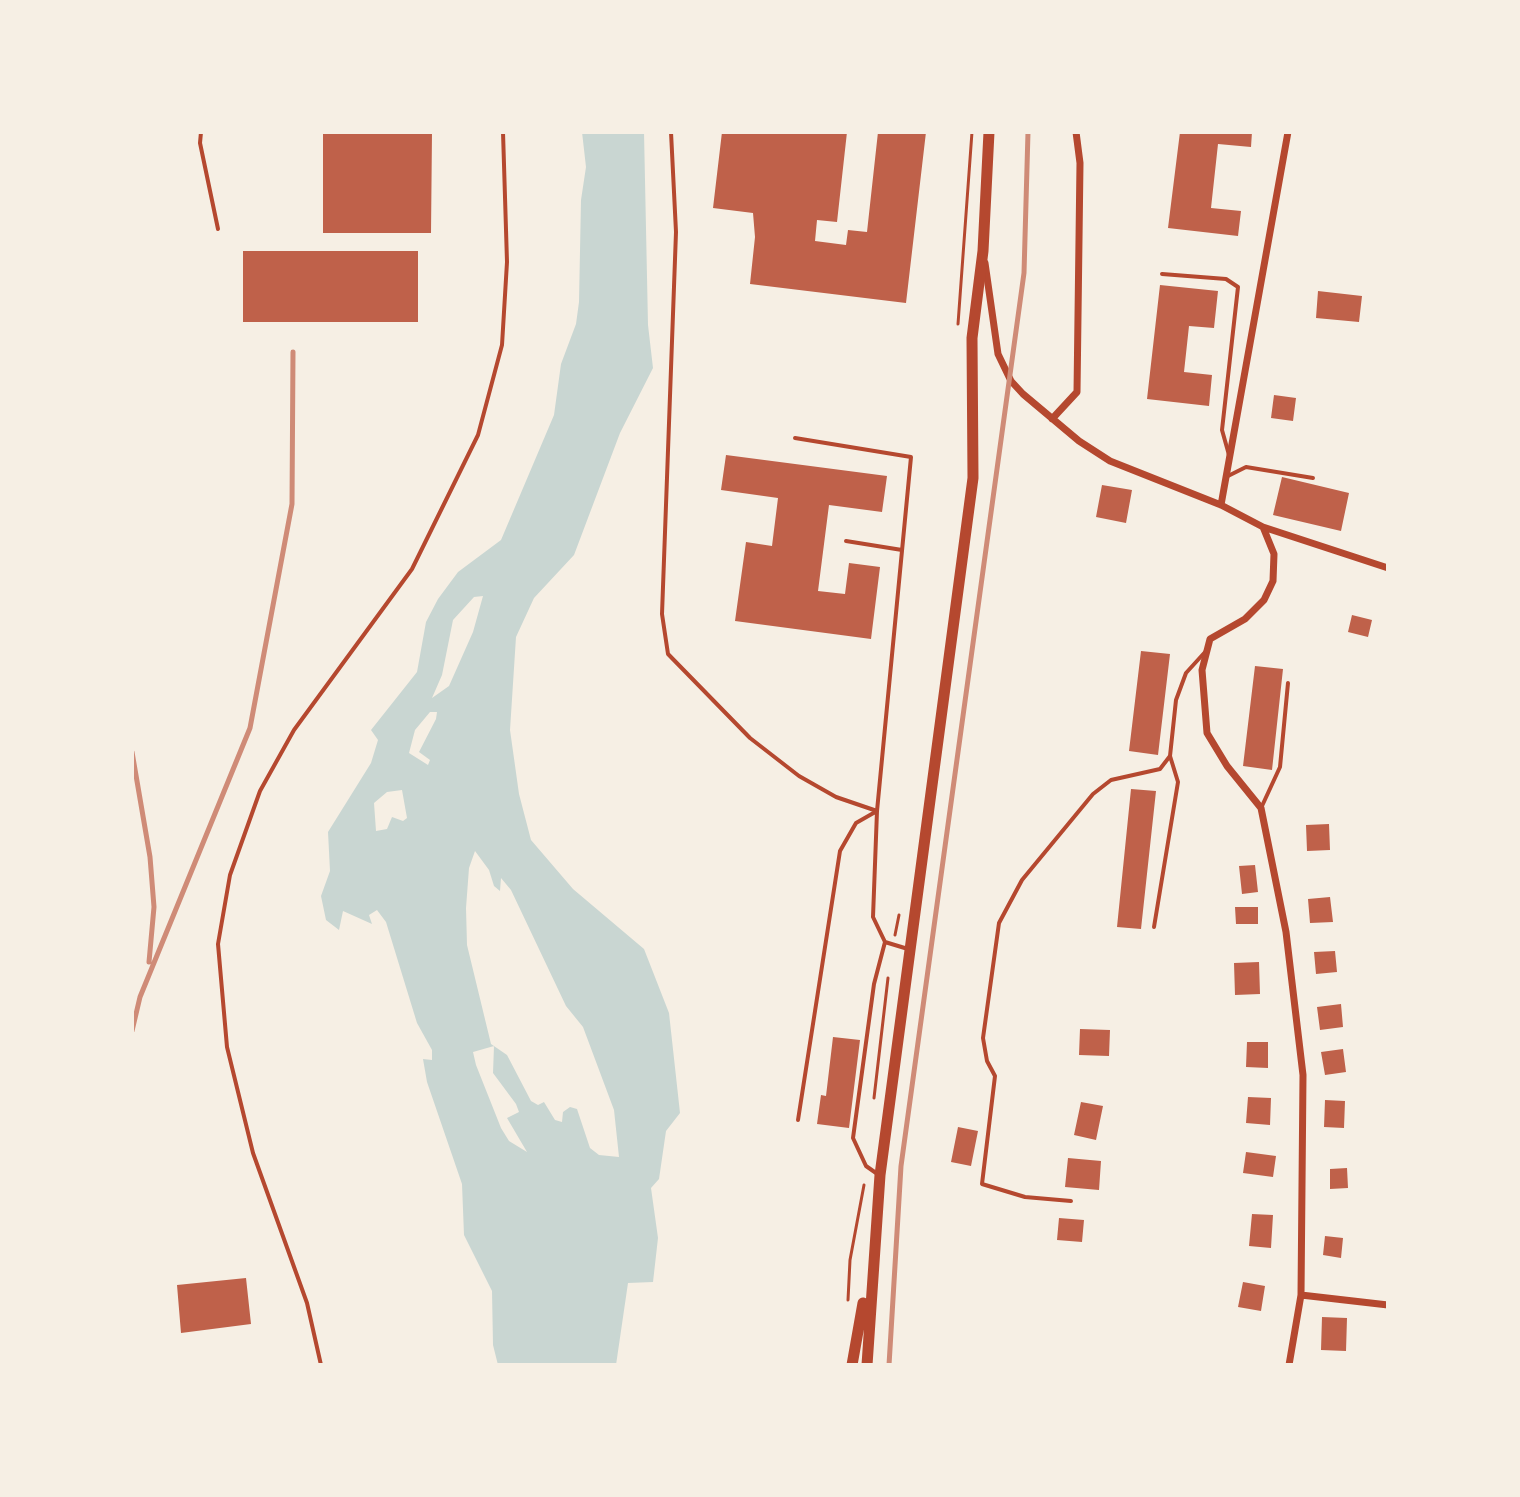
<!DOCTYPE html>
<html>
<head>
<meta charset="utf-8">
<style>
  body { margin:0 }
  #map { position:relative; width:1520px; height:1497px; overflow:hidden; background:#f6efe4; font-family:Merriweather,serif }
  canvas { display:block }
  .frame { position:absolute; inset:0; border:134px solid #f6efe4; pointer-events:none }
</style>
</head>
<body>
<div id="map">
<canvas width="1520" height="1497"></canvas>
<div class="frame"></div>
</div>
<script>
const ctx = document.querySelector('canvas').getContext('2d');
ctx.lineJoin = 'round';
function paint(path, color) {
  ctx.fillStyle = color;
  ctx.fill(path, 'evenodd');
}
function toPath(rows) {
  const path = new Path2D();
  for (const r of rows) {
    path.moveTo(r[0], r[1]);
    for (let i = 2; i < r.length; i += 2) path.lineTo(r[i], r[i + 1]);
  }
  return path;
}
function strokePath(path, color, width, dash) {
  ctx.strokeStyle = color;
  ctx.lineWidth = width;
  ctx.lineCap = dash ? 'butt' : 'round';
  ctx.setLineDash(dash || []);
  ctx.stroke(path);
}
const water = toPath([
  [582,132,644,132,648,325,653,368,620,433,574,555,534,598,516,637,510,730,519,794,531,840,573,889,644,949,669,1013,680,1113,666,1131,659,1179,651,1188,658,1238,653,1282,628,1283,616,1365,498,1365,493,1345,492,1291,464,1235,462,1184,427,1082,423,1059,432,1060,432,1050,417,1023,386,922,377,910,369,915,372,924,343,911,339,930,326,920,321,896,330,871,328,832,371,763,378,740,371,730,417,672,426,622,438,599,458,572,501,540,554,415,561,364,576,324,579,302,581,200,586,167],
  [483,596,473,632,449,686,432,698,442,675,453,620,474,597],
  [430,712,437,712,436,719,419,752,430,760,428,765,409,753,415,730],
  [402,790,407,818,403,821,392,817,387,829,376,831,374,803,387,792],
  [475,851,489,870,494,886,500,891,501,878,511,890,566,1006,583,1027,614,1110,619,1157,599,1155,590,1148,577,1109,570,1107,563,1112,562,1122,555,1120,544,1102,538,1105,531,1101,507,1055,491,1044,467,945,466,908,469,868],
  [494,1046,493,1073,516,1104,519,1112,507,1118,527,1152,509,1141,501,1128,476,1065,473,1052]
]);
const building = toPath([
  [323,132,432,132,431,233,323,233],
  [722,132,847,132,837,222,817,220,815,241,846,245,848,230,867,232,878,132,926,132,906,303,750,284,755,237,753,213,713,208],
  [1180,132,1252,132,1251,147,1218,144,1211,208,1241,211,1238,236,1168,228],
  [243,251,418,251,418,322,243,322],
  [1160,285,1218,291,1214,328,1189,326,1184,372,1212,375,1209,406,1147,399],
  [1318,291,1362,296,1359,322,1316,318],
  [1274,395,1296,398,1293,421,1271,418],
  [726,455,887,476,882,512,829,505,818,591,845,594,849,563,880,567,871,639,735,621,746,542,772,546,778,498,721,490],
  [1282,477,1349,493,1341,531,1273,515],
  [1102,485,1132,490,1126,523,1096,517],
  [1352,615,1372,620,1368,637,1348,632],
  [1141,651,1170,654,1158,755,1129,751],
  [1255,666,1283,669,1272,770,1243,766],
  [1131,789,1156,791,1141,929,1117,927],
  [1329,824,1330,850,1307,851,1306,825],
  [1255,865,1258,892,1242,894,1239,866],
  [1330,897,1333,922,1310,923,1308,899],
  [1235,907,1258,907,1258,924,1236,924],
  [1335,951,1337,972,1316,974,1314,952],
  [1259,962,1260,994,1235,995,1234,963],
  [1341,1004,1343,1027,1320,1030,1317,1007],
  [1080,1029,1110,1030,1109,1056,1079,1055],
  [833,1037,860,1040,849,1128,817,1124,821,1095,826,1096],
  [1247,1042,1268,1042,1268,1068,1246,1067],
  [1343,1049,1346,1072,1325,1075,1321,1052],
  [1248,1097,1271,1098,1270,1125,1246,1123],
  [1325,1100,1345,1101,1344,1128,1324,1127],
  [1081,1102,1103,1106,1096,1140,1074,1135],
  [958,1127,978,1131,971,1166,951,1162],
  [1246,1152,1276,1156,1273,1177,1243,1173],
  [1068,1158,1101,1161,1099,1190,1065,1187],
  [1347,1168,1348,1188,1330,1189,1330,1169],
  [1252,1214,1273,1215,1271,1248,1249,1246],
  [1059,1218,1084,1220,1082,1242,1057,1240],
  [1325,1236,1343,1238,1341,1258,1323,1255],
  [246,1278,251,1324,181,1333,177,1285],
  [1243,1282,1265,1286,1261,1311,1238,1307],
  [1322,1317,1347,1318,1346,1351,1321,1350]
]);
const path = toPath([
  [958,324,972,132],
  [895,935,899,915],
  [874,1098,888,978],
  [848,1300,850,1260,864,1185]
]);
const service = toPath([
  [201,132,200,143,218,229],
  [671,132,676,232,662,614,668,654,750,738,799,776,836,797,877,811,911,457,795,438],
  [1162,274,1226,279,1238,287,1222,430,1229,455],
  [1228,476,1246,467,1313,478],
  [846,541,902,550],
  [1262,806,1280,767,1288,683],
  [1154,927,1178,782,1170,756],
  [798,1120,840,851,856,823,877,811,873,917,885,942,908,949],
  [876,1173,866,1166,853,1138,874,984,885,942],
  [1071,1201,1025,1197,982,1184,995,1076,987,1061,983,1038,999,923,1022,880,1093,794,1111,780,1160,769,1170,756,1176,700,1186,673,1206,651],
  [321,1365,307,1303,253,1153,227,1047,218,944,230,875,260,791,294,730,412,569,478,435,502,345,507,262,503,132]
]);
const minor = toPath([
  [985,263,998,354,1011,381,1023,394,1079,441,1110,461,1221,505,1263,527,1274,554,1273,581,1264,600,1245,619,1210,639,1202,670,1207,733,1227,766,1261,808,1286,932,1303,1075,1301,1295,1289,1365],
  [1052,419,1077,392,1080,163,1076,132],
  [1221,505,1288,132],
  [1263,527,1388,568],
  [1301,1295,1388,1305]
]);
const primary = toPath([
  [852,1365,863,1303],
  [867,1365,880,1175,973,478,972,338,983,251,989,132]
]);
const rail = toPath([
  [132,752,150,857,154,907,149,962],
  [132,1031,140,997,250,728,292,504,293,352],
  [889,1365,901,1166,1024,273,1028,132]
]);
paint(water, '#c9d6d2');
paint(building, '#bf614a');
strokePath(path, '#b5482f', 3);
strokePath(service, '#b5482f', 4);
strokePath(minor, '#b5482f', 7);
strokePath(primary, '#b5482f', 11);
strokePath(rail, '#cf8b77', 5);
</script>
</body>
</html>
